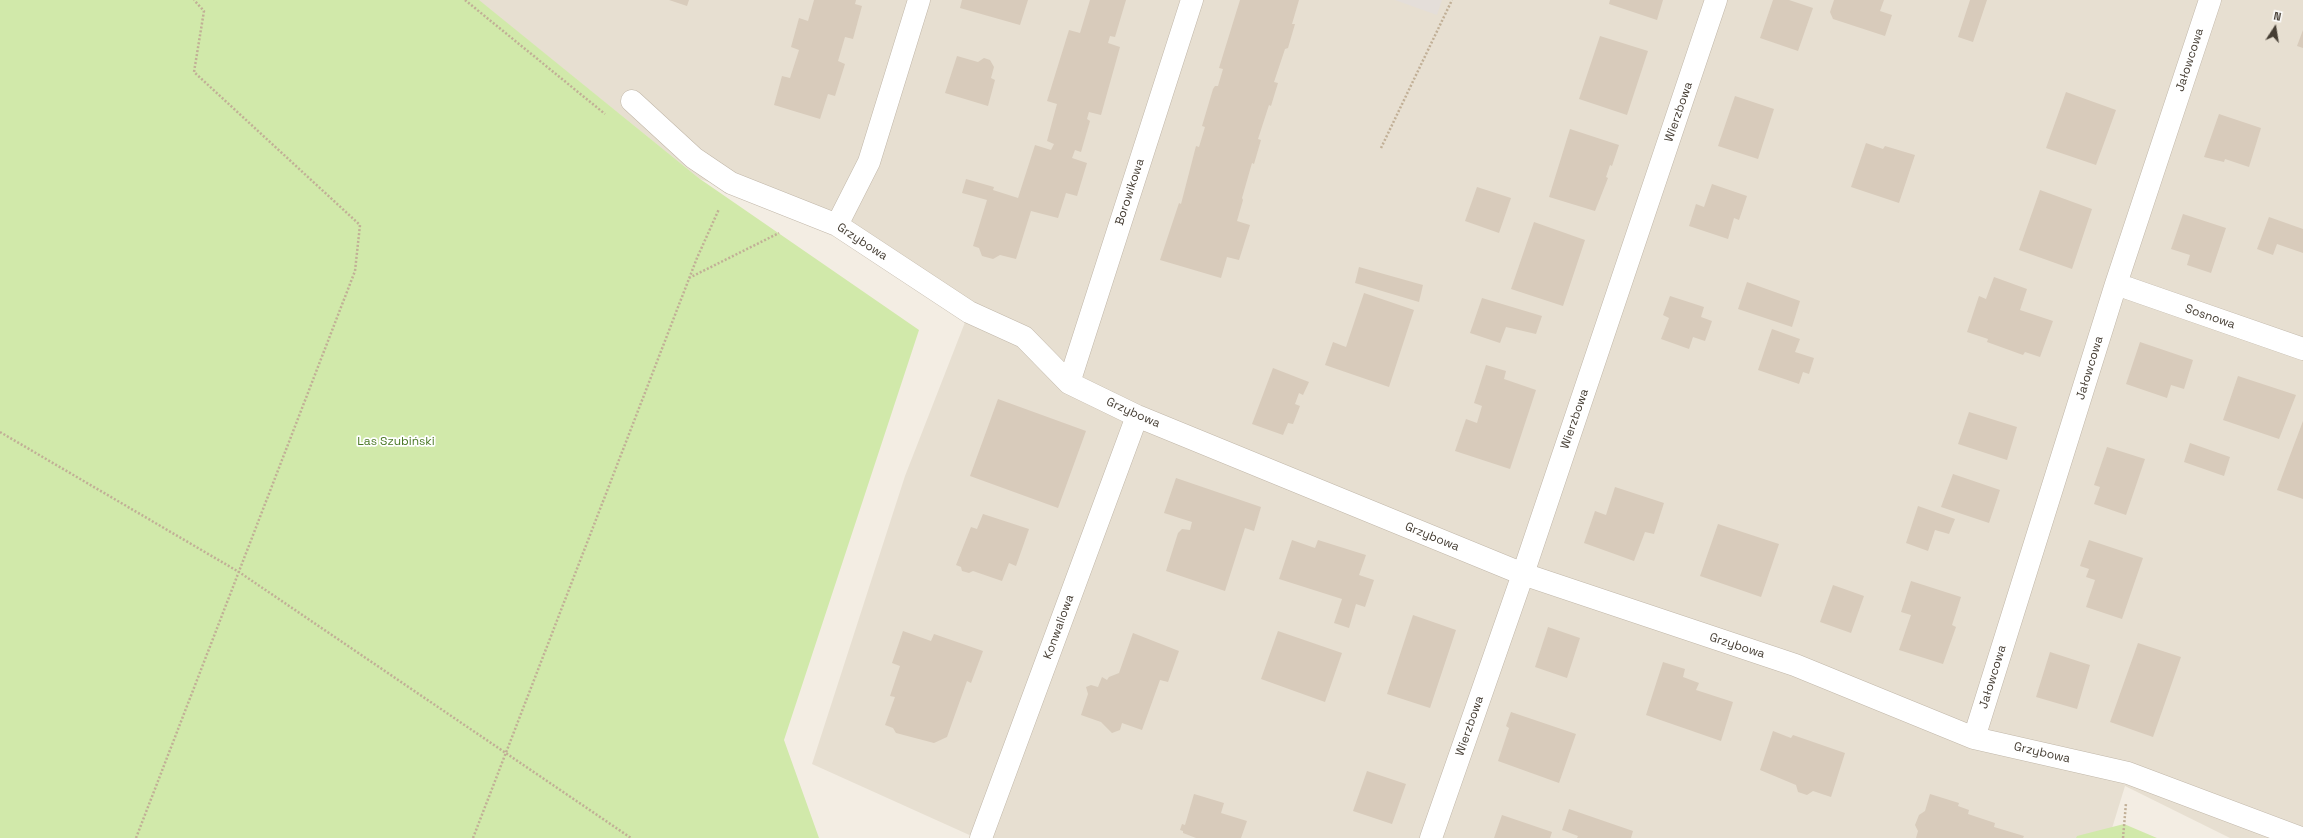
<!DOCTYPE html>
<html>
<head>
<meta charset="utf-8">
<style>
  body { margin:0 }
  #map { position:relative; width:2303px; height:838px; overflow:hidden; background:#f3ede3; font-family:"Space Grotesk",sans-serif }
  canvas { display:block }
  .north { position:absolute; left:2255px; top:8px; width:40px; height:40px; -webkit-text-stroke:3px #fff; paint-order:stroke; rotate:12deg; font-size:11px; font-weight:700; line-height:16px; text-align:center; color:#453d33 }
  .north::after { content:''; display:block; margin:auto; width:14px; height:18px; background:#453d33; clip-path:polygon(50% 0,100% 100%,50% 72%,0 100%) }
</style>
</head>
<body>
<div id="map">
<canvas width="2303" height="838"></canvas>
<div class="north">N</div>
</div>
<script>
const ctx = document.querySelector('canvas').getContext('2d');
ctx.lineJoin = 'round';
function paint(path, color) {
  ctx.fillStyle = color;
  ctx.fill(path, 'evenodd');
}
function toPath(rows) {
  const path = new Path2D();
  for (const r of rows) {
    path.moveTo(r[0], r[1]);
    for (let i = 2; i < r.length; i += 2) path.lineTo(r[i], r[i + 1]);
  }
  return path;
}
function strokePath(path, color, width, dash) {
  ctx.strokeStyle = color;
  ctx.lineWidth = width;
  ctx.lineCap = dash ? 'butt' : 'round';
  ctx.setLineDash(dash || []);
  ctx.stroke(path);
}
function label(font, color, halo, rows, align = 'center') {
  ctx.font = font + ' "Space Grotesk",sans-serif';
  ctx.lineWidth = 3.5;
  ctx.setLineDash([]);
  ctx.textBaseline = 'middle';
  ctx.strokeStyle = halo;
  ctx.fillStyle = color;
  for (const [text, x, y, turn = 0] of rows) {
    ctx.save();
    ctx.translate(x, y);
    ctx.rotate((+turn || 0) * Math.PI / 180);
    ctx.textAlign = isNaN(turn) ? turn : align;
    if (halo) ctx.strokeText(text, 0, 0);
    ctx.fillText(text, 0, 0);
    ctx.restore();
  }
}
const residential = toPath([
  [478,0,2303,0,2303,838,2230,838,2125,786,2109,838,976,838,812,764,905,476,969,312,837,225,700,179]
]);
const industrial = toPath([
  [1395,0,1442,0,1437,15]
]);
const green = toPath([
  [0,0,479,0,700,179,919,330,784,740,819,838,0,838],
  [2124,824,2157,838,2076,838,2077,836]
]);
const building = toPath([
  [669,0,689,0,687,6],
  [814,0,856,0,855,4,862,6,853,39,845,37,838,61,845,64,835,96,828,94,820,119,774,105,782,76,790,78,799,50,791,47,799,18,808,21],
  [962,0,1028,0,1020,25,960,8],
  [1090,0,1126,0,1115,37,1110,36,1108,43,1120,47,1101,115,1089,112,1087,119,1090,121,1081,152,1075,150,1072,158,1087,163,1077,196,1066,193,1058,218,1031,211,1016,259,1000,255,993,259,982,256,979,248,973,246,987,200,962,193,966,179,994,187,993,190,1018,198,1035,145,1051,150,1054,144,1047,141,1057,104,1047,101,1069,30,1080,33],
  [1240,0,1299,0,1292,24,1295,24,1288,48,1285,49,1274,82,1278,83,1271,106,1269,105,1258,139,1261,140,1254,164,1252,163,1242,198,1243,200,1237,221,1250,225,1239,260,1227,257,1221,278,1160,260,1179,203,1181,204,1196,146,1199,147,1205,127,1202,126,1213,89,1215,86,1218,86,1223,69,1219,68],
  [1610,0,1663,0,1657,20,1609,4],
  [1773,0,1789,0,1813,8,1798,51,1760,38],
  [1834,0,1884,0,1880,11,1892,15,1885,36,1833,19,1830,12],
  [1970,0,1987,0,1973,42,1958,37],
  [2303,30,2303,48,2297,46],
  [1600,36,1648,51,1627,115,1579,99],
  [957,56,978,62,984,58,990,60,994,67,991,78,995,80,988,106,945,93],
  [2066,92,2116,110,2096,165,2046,148],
  [1735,96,1774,109,1758,159,1718,146],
  [2219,114,2261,128,2249,167,2225,159,2224,162,2204,157],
  [1570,129,1619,145,1612,166,1610,165,1606,177,1608,178,1595,211,1549,197],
  [1866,143,1883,149,1885,146,1915,155,1899,203,1851,187],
  [1712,184,1747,196,1739,220,1734,218,1728,239,1689,226,1696,204,1704,207],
  [1477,187,1511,198,1499,233,1465,221],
  [2040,190,2092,209,2072,269,2019,250],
  [2183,214,2226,228,2211,273,2187,265,2190,255,2171,249],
  [2269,217,2303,229,2303,253,2277,244,2273,255,2257,249],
  [1534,222,1585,240,1563,306,1511,289],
  [1359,267,1423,285,1419,302,1355,283],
  [1994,277,2027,289,2020,310,2053,321,2040,357,2025,352,2023,355,1987,342,1988,339,1967,332,1979,296,1986,299],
  [1747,282,1800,301,1792,327,1738,309],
  [1364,293,1414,310,1389,387,1325,365,1333,342,1346,347],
  [1670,296,1704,307,1701,317,1712,321,1705,341,1693,337,1689,349,1661,339,1669,318,1663,315],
  [1482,298,1542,316,1536,334,1506,327,1500,343,1470,333],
  [1772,329,1800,339,1795,352,1814,358,1809,374,1803,372,1799,384,1758,370],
  [2140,342,2193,360,2184,389,2171,385,2167,398,2126,384],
  [1486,365,1506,371,1504,379,1536,390,1510,469,1455,451,1466,419,1477,423,1482,406,1474,403],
  [1273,368,1309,382,1303,395,1299,393,1295,404,1300,406,1293,424,1288,423,1283,435,1252,424],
  [2238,376,2296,395,2279,439,2223,420],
  [998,399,1086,431,1058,508,970,476],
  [1969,412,2017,427,2007,460,1958,444],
  [2303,421,2303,499,2277,490],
  [2190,443,2230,457,2224,476,2184,462],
  [2107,447,2145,459,2126,515,2094,504,2100,487,2094,485],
  [1953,474,2000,490,1989,523,1941,507],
  [1176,478,1261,507,1254,531,1245,528,1225,591,1166,571,1178,533,1182,529,1190,530,1192,522,1164,513],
  [1615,487,1664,503,1654,534,1645,532,1634,561,1584,543,1595,511,1606,515],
  [1918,506,1955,519,1949,534,1935,530,1928,551,1906,543],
  [983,514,1029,529,1016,566,1009,563,1002,581,973,571,969,573,962,571,961,567,956,565,971,527,977,529],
  [1718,524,1779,544,1761,597,1700,576],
  [1292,540,1315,548,1318,540,1366,555,1359,575,1374,580,1365,607,1356,604,1349,628,1334,623,1342,599,1279,579],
  [2089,540,2143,558,2122,619,2086,607,2095,580,2086,577,2089,569,2080,566],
  [1911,581,1961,597,1952,625,1956,627,1943,664,1899,650,1911,615,1901,612],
  [1833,585,1864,596,1851,633,1820,622],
  [1413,615,1456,630,1430,708,1387,694],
  [1548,627,1580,638,1567,678,1535,667],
  [903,631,931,641,934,634,983,651,971,683,967,681,947,737,934,743,896,733,893,728,885,725,895,697,890,696,900,666,892,663],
  [1278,631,1342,653,1325,702,1261,679],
  [1133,633,1179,651,1168,682,1160,680,1142,730,1122,723,1120,730,1112,733,1101,722,1081,715,1088,694,1086,687,1091,685,1098,687,1102,677,1107,680,1109,677,1119,673],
  [2138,643,2181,657,2153,737,2110,722],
  [2050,652,2090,665,2077,709,2036,697],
  [1663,662,1685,669,1683,677,1699,683,1696,690,1733,702,1721,741,1646,715],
  [1511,712,1576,734,1559,783,1498,761,1509,728,1506,726],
  [1773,731,1791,738,1793,735,1845,753,1831,797,1813,791,1807,795,1798,792,1796,785,1760,770],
  [1367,771,1406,784,1392,824,1353,811],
  [1194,794,1224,803,1221,813,1247,821,1241,838,1196,838,1183,833,1183,831,1180,830,1182,824,1185,825],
  [1930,794,1959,803,1958,806,1969,810,1968,814,1995,823,1994,827,2024,836,2023,838,1916,838,1918,831,1915,825,1919,815,1925,811],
  [1569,809,1633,831,1631,838,1577,838,1578,836,1562,830],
  [1502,815,1552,832,1550,838,1494,838]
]);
const path = toPath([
  [465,0,605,114],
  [1381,148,1452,0],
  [689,278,779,233],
  [0,432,239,572,631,838],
  [136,838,355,271,360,225,194,72,204,11,194,0],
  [473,838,697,258,719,209],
  [2123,838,2126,803]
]);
const minor = toPath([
  [632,101,694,158,731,183,837,225,969,312,1024,337,1069,383,1137,416,1523,574,1795,665,1974,738,2128,773,2301,838],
  [837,225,869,162,919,0],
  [2116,284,2303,349],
  [1069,383,1192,0],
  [1974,738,2116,284,2210,0],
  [981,838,1137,416],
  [1431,838,1523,574,1716,0]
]);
const streetNames = [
  ["Jałowcowa",2190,60,-72],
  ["Wierzbowa",1679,112,-71],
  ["Borowikowa",1130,192,-72],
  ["Grzybowa",862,242,33],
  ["Sosnowa",2210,317,19],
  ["Jałowcowa",2090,368,-73],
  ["Grzybowa",1133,413,24],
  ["Wierzbowa",1575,419,-71],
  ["Grzybowa",1432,537,22],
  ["Konwaliowa",1059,627,-70],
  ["Grzybowa",1737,646,18],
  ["Jałowcowa",1993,677,-73],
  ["Wierzbowa",1470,726,-71],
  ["Grzybowa",2042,753,13]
];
const parkNames = [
  ["Las Szubiński",396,442]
];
paint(residential, '#e7dfd1');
paint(industrial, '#e4ded9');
paint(green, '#d1e9aa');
paint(building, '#d8cbbb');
strokePath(minor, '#c1b7a9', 23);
strokePath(path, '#c1af96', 2.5, [2, 2]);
strokePath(minor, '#fff', 22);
label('12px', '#453d33', '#fff', streetNames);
label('12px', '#4a7825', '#fff', parkNames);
</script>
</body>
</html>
